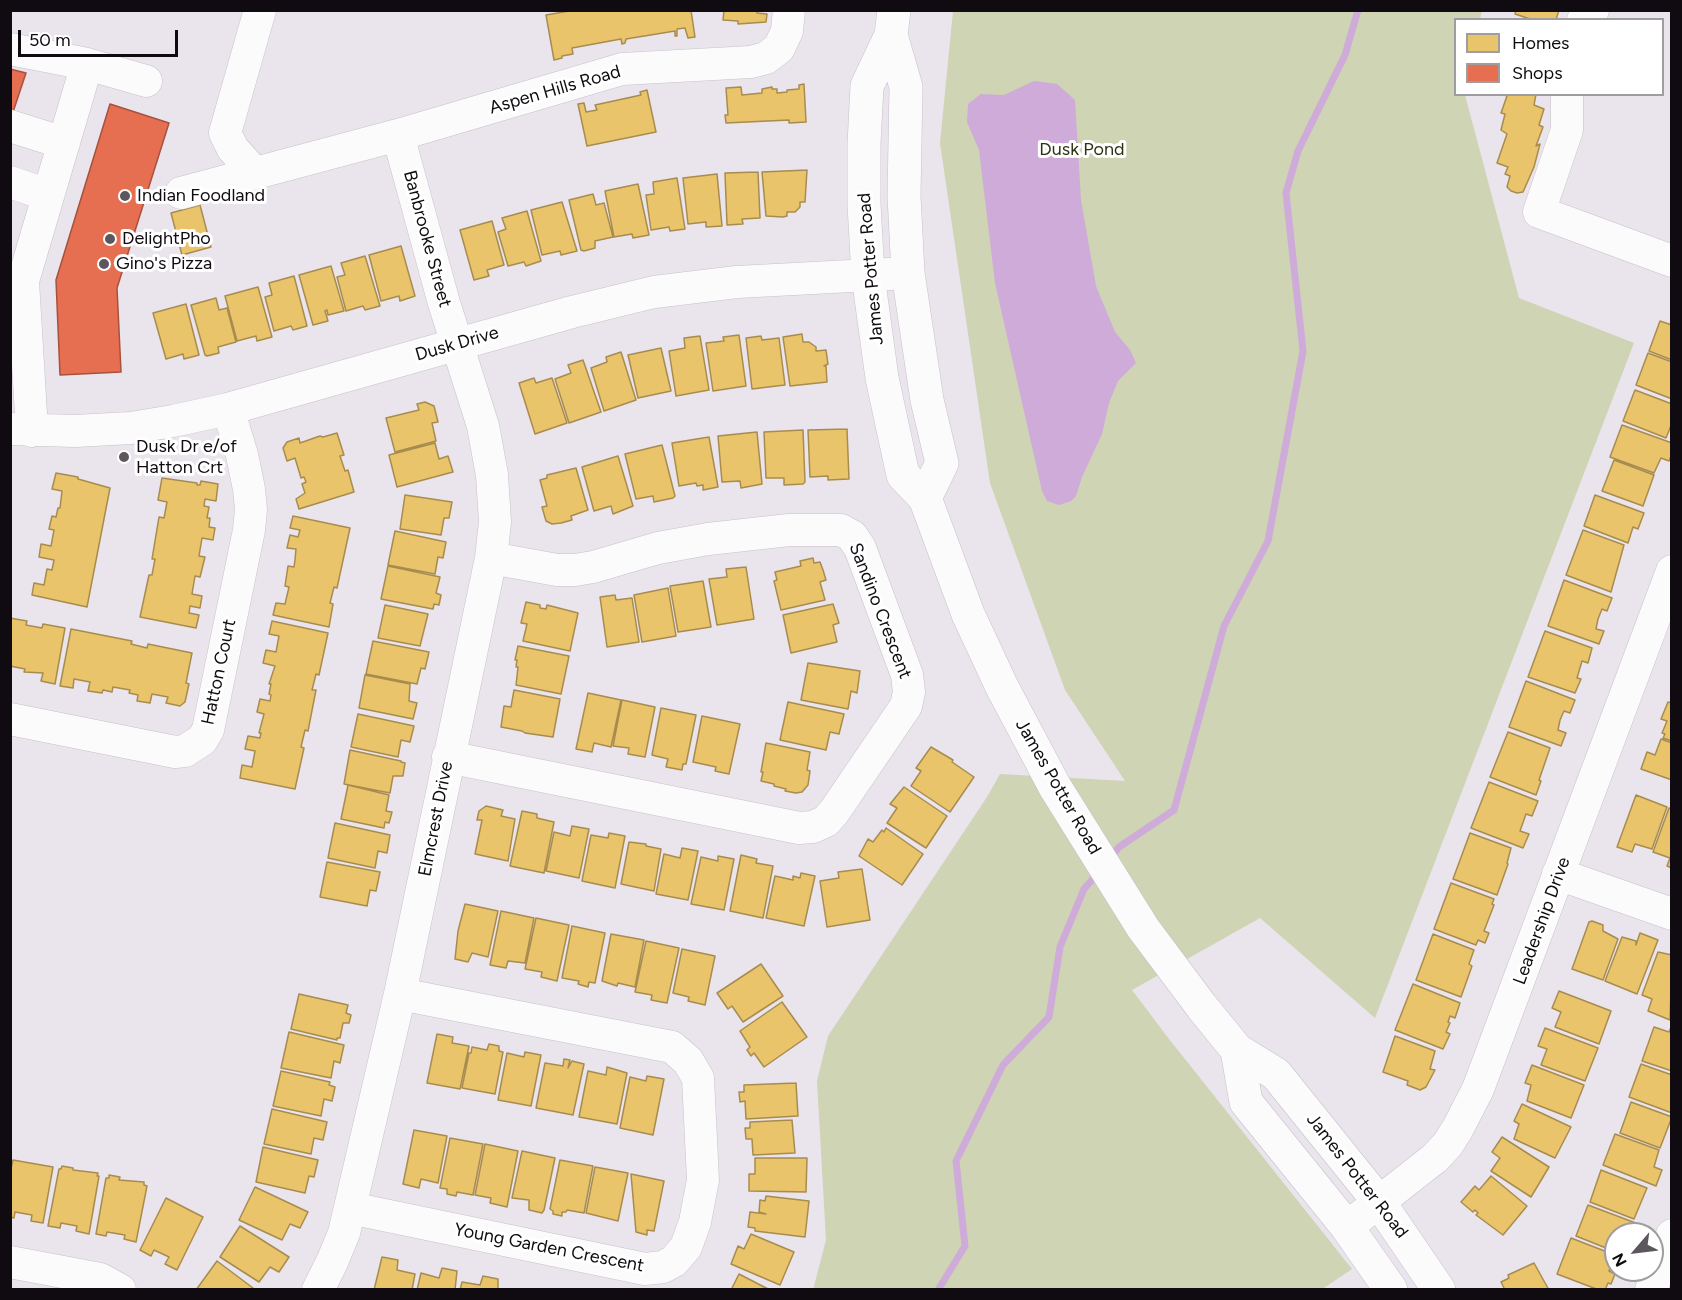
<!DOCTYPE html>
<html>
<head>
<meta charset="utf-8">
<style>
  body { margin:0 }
  #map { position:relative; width:1682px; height:1300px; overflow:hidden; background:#eae4ec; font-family:Figtree,sans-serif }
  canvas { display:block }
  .frame { position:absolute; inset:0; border:12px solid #0f0b10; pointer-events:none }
  .legend { position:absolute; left:1454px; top:18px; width:210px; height:78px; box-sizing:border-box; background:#fff; border:2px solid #9f9d9f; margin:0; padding:8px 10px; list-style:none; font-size:18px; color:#0f0b10 }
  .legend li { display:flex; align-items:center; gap:12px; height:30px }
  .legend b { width:30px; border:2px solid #9f9d9f }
  .north { position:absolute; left:1604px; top:1222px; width:60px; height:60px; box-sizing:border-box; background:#fff; border:2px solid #9f9d9f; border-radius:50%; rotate:242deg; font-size:16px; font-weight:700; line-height:24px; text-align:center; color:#0f0b10 }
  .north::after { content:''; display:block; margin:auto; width:21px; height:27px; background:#5c575d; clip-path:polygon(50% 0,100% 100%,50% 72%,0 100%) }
  .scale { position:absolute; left:18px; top:30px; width:160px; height:27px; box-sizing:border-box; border:3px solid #0f0b10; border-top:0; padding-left:8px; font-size:18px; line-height:21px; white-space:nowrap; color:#0f0b10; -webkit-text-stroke:4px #fff; paint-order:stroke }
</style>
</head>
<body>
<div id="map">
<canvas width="1682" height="1300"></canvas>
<div class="frame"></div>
<ul class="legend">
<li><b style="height:16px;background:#e9c46a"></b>Homes</li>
<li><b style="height:16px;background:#e76f51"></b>Shops</li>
</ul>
<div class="north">N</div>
<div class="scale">50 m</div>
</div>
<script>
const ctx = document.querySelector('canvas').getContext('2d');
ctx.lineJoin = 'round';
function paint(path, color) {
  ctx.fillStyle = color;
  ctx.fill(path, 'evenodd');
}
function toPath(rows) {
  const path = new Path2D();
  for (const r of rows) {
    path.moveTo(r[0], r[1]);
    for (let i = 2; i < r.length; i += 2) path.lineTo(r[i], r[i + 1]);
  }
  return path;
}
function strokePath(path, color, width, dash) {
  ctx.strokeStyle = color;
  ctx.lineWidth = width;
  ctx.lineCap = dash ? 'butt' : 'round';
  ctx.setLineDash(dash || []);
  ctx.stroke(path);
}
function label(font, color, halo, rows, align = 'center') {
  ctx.font = font + ' Figtree,sans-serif';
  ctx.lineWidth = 6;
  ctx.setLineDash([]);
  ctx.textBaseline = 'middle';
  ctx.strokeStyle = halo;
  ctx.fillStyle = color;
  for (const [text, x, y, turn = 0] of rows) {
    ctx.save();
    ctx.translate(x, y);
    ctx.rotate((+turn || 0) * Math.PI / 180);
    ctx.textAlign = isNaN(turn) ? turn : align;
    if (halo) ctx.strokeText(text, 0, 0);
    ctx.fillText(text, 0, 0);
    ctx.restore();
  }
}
const green = toPath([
  [953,11,1482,11,1480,19,1456,20,1456,94,1465,95,1519,298,1634,343,1375,1018,1260,918,1132,990,1169,1039,1352,1269,1321,1290,813,1290,826,1240,817,1081,828,1036,987,797,1000,774,1125,781,1065,690,990,483,940,143]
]);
const water = toPath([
  [1034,81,1057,84,1075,100,1081,200,1096,286,1115,332,1130,350,1136,363,1118,381,1109,403,1102,434,1082,477,1076,496,1071,501,1059,505,1047,501,1042,491,995,283,979,150,967,122,968,104,981,94,1004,95]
]);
const homes = toPath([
  [575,10,691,10,695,37,688,38,685,28,677,29,677,36,675,36,675,31,626,39,625,43,622,44,621,39,572,48,573,54,562,56,562,58,554,60,546,15,575,10],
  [724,10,758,10,757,13,767,14,766,22,738,24,738,21,723,20,724,10],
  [1516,10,1559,10,1556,20,1533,20,1515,14,1516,10],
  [804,84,806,122,789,123,789,120,726,123,725,115,728,115,726,88,741,87,742,95,762,93,762,89,772,87,772,89,777,89,777,93,787,92,787,90,799,89,799,85,804,84],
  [647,90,656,132,587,146,578,104,584,103,586,112,597,110,595,105,641,95,640,92,647,90],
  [1502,94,1536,94,1534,105,1544,109,1539,125,1543,127,1536,146,1540,144,1534,167,1523,192,1517,193,1511,191,1507,187,1510,176,1505,174,1508,167,1497,163,1507,134,1501,130,1505,114,1501,113,1507,96,1502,94],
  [807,170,805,202,800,202,800,207,795,212,787,212,787,216,783,217,766,216,762,172,807,170],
  [758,172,760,218,742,219,743,224,727,225,725,173,758,172],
  [717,174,722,226,706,227,706,222,688,224,683,178,717,174],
  [677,178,685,229,670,231,669,227,651,230,646,195,654,194,653,182,677,178],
  [638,184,649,235,633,238,632,234,614,237,605,191,638,184],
  [593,194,596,205,604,203,613,237,595,241,595,248,584,251,581,250,569,200,593,194],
  [562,202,577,251,561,255,560,251,542,255,531,210,562,202],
  [200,205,211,247,182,255,171,213,200,205],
  [527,211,541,261,526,266,524,262,508,266,498,232,506,229,502,218,527,211],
  [492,221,504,265,487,270,489,276,474,280,460,230,492,221],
  [401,246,415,296,400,301,399,296,381,301,369,255,401,246],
  [365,256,380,306,365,310,363,306,346,311,337,277,345,275,341,263,365,256],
  [331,266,344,311,328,315,327,310,325,311,328,321,313,325,299,275,331,266],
  [294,276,307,326,293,330,291,326,274,331,265,297,272,295,269,283,294,276],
  [258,287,272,337,257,341,256,336,237,341,225,296,258,287],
  [216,298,219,310,227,308,236,342,218,347,219,353,207,356,205,355,191,305,216,298],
  [186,304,199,355,184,359,183,354,166,359,153,313,186,304],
  [1660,321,1672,325,1672,360,1649,351,1660,321],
  [802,334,803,342,809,342,816,347,816,351,826,350,828,364,824,366,826,366,827,382,790,386,783,337,802,334],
  [739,335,746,386,713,391,706,343,724,341,723,337,739,335],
  [700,336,709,390,676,396,669,351,685,348,684,338,700,336],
  [761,336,762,340,779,338,785,385,752,389,746,338,761,336],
  [661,348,671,391,638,398,628,355,661,348],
  [621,352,636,400,604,411,591,368,607,362,606,357,621,352],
  [1648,353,1672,362,1672,399,1636,385,1648,353],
  [583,360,601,412,569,423,555,379,571,373,568,365,583,360],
  [534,378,536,383,552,378,567,423,535,434,519,383,534,378],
  [1635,390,1672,404,1672,423,1666,438,1623,421,1635,390],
  [425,402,434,406,438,422,432,423,436,441,395,452,386,418,419,410,417,404,425,402],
  [1622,425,1672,443,1672,454,1669,461,1661,458,1654,473,1610,457,1622,425],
  [847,429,849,479,828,480,828,476,810,477,808,430,847,429],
  [803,430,805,482,803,484,784,485,784,478,766,478,764,432,803,430],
  [757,432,762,484,741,488,740,481,722,482,718,436,757,432],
  [337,433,344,455,340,456,345,471,348,470,354,492,299,509,296,499,305,493,302,484,306,482,304,477,301,478,295,458,287,461,283,448,287,442,299,438,300,443,320,436,323,437,337,433],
  [709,437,718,487,703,490,703,485,697,486,696,483,679,486,672,443,709,437],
  [435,443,439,459,448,456,453,472,397,487,389,455,435,443],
  [662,445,675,496,673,498,654,502,653,496,636,499,625,454,662,445],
  [618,456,633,506,613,514,611,506,594,511,582,467,618,456],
  [1614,460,1654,475,1643,506,1602,491,1614,460],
  [576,468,588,510,571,516,572,520,561,523,552,524,546,521,542,507,547,506,540,480,547,478,547,475,576,468],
  [56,473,78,477,78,479,110,488,87,607,32,595,34,583,44,585,47,569,52,570,54,560,39,557,41,544,51,546,54,530,49,529,52,516,56,517,58,508,60,508,62,491,52,489,56,473],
  [162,478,197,483,197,485,200,485,201,481,218,484,216,501,205,499,204,506,209,507,207,518,210,518,209,527,215,528,213,540,202,538,199,556,205,557,200,577,195,576,192,594,202,596,200,608,190,606,189,613,199,615,196,628,140,617,149,575,152,575,155,559,152,559,159,517,164,518,167,502,158,500,162,478],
  [405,495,452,502,449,518,444,518,441,535,400,529,405,495],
  [1595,495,1644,513,1638,529,1633,527,1628,543,1584,526,1595,495],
  [293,516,350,528,337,588,334,587,330,603,333,604,329,627,273,615,276,603,285,604,289,587,285,586,288,566,294,567,295,560,296,549,287,548,290,535,298,537,300,530,290,528,293,516],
  [1583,530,1624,545,1611,592,1566,575,1583,530],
  [395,531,446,542,443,558,438,557,435,574,388,565,395,531],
  [813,558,814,563,820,562,823,570,826,580,820,582,825,600,781,610,774,581,777,580,775,572,801,566,800,561,813,558],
  [388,566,440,577,436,593,441,595,439,605,434,604,433,609,381,599,388,566],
  [746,567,754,619,717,625,709,579,727,577,726,569,746,567],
  [1564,580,1612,598,1607,611,1602,609,1598,619,1596,629,1604,631,1599,644,1548,626,1564,580],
  [703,581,711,627,678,632,670,586,703,581],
  [668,588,676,636,642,642,634,595,668,588],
  [615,595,616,600,632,598,639,642,607,647,600,597,615,595],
  [526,602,540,605,540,608,546,609,547,605,578,613,570,651,523,641,527,624,521,623,526,602],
  [833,604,839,623,833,625,837,642,791,653,783,615,833,604],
  [385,605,428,614,420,646,378,638,385,605],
  [10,618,27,621,26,625,42,628,43,624,65,628,55,684,41,681,43,673,24,672,25,669,10,666,10,618],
  [272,621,328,633,319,675,316,674,312,690,316,690,308,731,305,730,301,747,304,748,295,789,240,778,242,765,252,767,255,751,245,749,248,736,260,738,261,733,259,733,264,714,257,712,260,699,270,701,271,695,269,694,271,684,269,684,275,666,263,663,266,650,276,652,279,636,269,634,272,621],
  [71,629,132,641,131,644,147,648,148,644,192,653,186,683,189,684,185,702,180,706,166,703,168,697,152,694,150,703,137,701,138,695,129,693,130,690,113,687,112,692,103,690,102,693,88,691,90,682,74,679,73,688,60,686,71,629],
  [1545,631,1592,648,1588,663,1582,661,1577,678,1581,679,1575,693,1528,677,1545,631],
  [373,641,429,652,425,669,421,668,417,684,366,674,373,641],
  [518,646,569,656,561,694,516,685,518,667,516,667,517,660,515,660,518,646],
  [808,663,860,671,857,693,851,691,848,709,801,700,808,663],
  [365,675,410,684,409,701,417,703,413,719,359,708,365,675],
  [1526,681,1575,700,1570,713,1564,711,1560,720,1558,730,1566,733,1561,746,1509,727,1526,681],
  [514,690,560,699,553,737,525,733,522,731,501,727,504,706,511,707,514,690],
  [588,693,621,700,611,747,594,743,592,752,576,749,588,693],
  [622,700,655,707,645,757,628,754,629,748,613,746,622,700],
  [788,702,844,714,839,734,830,732,826,750,780,740,788,702],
  [1668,702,1672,703,1672,741,1663,738,1665,734,1662,733,1667,721,1661,719,1668,702],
  [661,708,696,715,686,764,683,764,682,770,666,767,668,759,652,755,661,708],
  [358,714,414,726,410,742,401,740,398,757,351,747,358,714],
  [702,716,740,724,729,774,715,771,716,767,693,762,702,716],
  [1508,732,1550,748,1539,780,1541,781,1536,795,1490,777,1508,732],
  [1661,739,1672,743,1672,780,1641,769,1647,752,1655,755,1661,739],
  [766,743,810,752,807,770,810,771,808,785,802,792,796,793,785,791,786,789,774,786,774,784,761,781,763,772,761,772,766,743],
  [931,747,953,760,952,762,974,777,950,812,911,786,921,771,916,768,931,747],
  [350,750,401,761,401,762,405,763,403,776,393,776,390,793,344,784,350,750],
  [1489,782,1538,801,1532,816,1526,814,1520,831,1529,834,1523,848,1471,828,1489,782],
  [348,785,389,795,386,811,392,812,389,823,385,822,384,828,341,819,348,785],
  [904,787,947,816,926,848,887,823,897,808,890,804,904,787],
  [1636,795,1667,807,1652,849,1635,844,1632,852,1617,847,1636,795],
  [486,806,503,810,501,816,515,819,508,861,475,854,482,820,477,820,479,811,486,806],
  [1669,808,1672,809,1672,868,1667,866,1670,858,1653,852,1669,808],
  [522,811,537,814,537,818,554,822,544,873,510,866,522,811],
  [335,823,390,835,387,853,378,851,375,868,328,858,335,823],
  [572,826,589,829,579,878,546,871,554,832,570,836,572,826],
  [886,828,923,854,902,885,859,856,868,839,873,842,882,830,884,832,886,828],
  [609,833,625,836,615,888,582,881,591,835,608,838,609,833],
  [1470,833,1511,848,1507,863,1508,864,1497,895,1453,879,1470,833],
  [629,842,646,844,646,846,661,849,654,891,621,884,629,842],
  [682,848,698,851,688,900,656,894,664,854,680,858,682,848],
  [741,855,757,859,756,863,773,866,763,918,730,911,741,855],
  [718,856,734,859,724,910,691,904,701,857,718,861,718,856],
  [327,862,380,872,376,891,370,890,367,906,320,897,327,862],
  [862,869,870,920,827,927,820,881,839,878,838,872,862,869],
  [801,873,815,876,804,926,766,918,775,876,793,880,793,876,800,878,801,873],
  [1451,883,1494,899,1492,904,1494,905,1484,931,1489,933,1485,943,1478,940,1476,945,1434,929,1451,883],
  [465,904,498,911,488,957,472,953,468,962,455,959,458,931,465,904],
  [501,911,534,918,525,963,508,961,506,968,490,965,501,911],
  [536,918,569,925,557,981,541,977,542,972,525,969,536,918],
  [1592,921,1603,925,1603,931,1618,939,1603,980,1572,969,1589,922,1592,921],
  [572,926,605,933,595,983,589,982,588,987,578,984,579,981,562,978,572,926],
  [1640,933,1658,940,1637,994,1605,981,1622,937,1636,941,1636,945,1640,933],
  [611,934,644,940,635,987,618,983,617,986,602,981,611,934],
  [1433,934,1474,950,1469,964,1472,966,1461,997,1416,980,1433,934],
  [646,941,679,948,667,1003,651,1000,652,995,635,992,646,941],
  [682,949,715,956,705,1005,688,1001,689,997,673,993,682,949],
  [1658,952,1672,955,1670,1020,1648,1011,1652,999,1642,995,1658,952],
  [761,964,783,996,743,1022,732,1006,728,1009,717,993,761,964],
  [1413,984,1460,1003,1455,1018,1450,1016,1448,1022,1450,1023,1446,1032,1450,1034,1443,1049,1395,1030,1413,984],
  [1559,991,1611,1011,1599,1044,1555,1027,1561,1012,1552,1008,1559,991],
  [299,994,348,1005,346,1013,351,1015,349,1023,343,1023,340,1038,337,1038,337,1040,291,1029,299,994],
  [782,1002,807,1037,764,1067,754,1053,751,1056,747,1050,750,1047,740,1031,782,1002],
  [1672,1025,1672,1071,1642,1061,1654,1027,1669,1032,1672,1025],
  [1545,1028,1598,1048,1585,1081,1541,1065,1547,1049,1538,1046,1545,1028],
  [289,1032,344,1045,340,1063,334,1061,331,1078,281,1068,289,1032],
  [437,1034,453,1037,452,1043,469,1046,460,1089,427,1083,437,1034],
  [1395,1036,1435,1051,1430,1069,1435,1070,1426,1087,1420,1090,1407,1085,1408,1081,1383,1072,1395,1036],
  [489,1044,499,1046,499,1051,503,1052,495,1094,462,1088,469,1053,471,1053,472,1047,487,1050,489,1044],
  [525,1052,541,1055,531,1106,498,1100,507,1053,524,1057,525,1052],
  [564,1059,570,1060,568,1068,572,1061,584,1064,573,1115,536,1108,545,1063,563,1066,564,1059],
  [1641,1064,1672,1075,1672,1113,1629,1097,1641,1064],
  [1532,1065,1584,1085,1571,1118,1527,1101,1531,1085,1525,1083,1532,1065],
  [607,1067,627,1073,617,1124,579,1117,588,1071,606,1075,607,1067],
  [281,1071,330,1082,329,1085,335,1087,332,1101,324,1099,321,1116,273,1106,281,1071],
  [647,1076,664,1079,653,1135,620,1128,630,1077,646,1081,647,1076],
  [796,1083,798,1116,746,1119,745,1101,740,1102,739,1092,744,1092,744,1085,796,1083],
  [1631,1102,1672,1117,1660,1148,1620,1133,1631,1102],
  [1522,1104,1571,1127,1555,1158,1514,1139,1519,1124,1514,1121,1522,1104],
  [272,1109,327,1122,323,1140,314,1138,311,1154,264,1144,272,1109],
  [792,1120,795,1153,753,1155,752,1139,746,1139,745,1128,750,1128,750,1122,792,1120],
  [414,1130,447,1136,438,1183,421,1179,419,1188,403,1184,414,1130],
  [1615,1134,1659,1150,1654,1167,1662,1170,1656,1186,1603,1165,1615,1134],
  [1502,1137,1549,1167,1531,1197,1491,1171,1500,1158,1492,1152,1502,1137],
  [450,1138,483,1144,473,1195,457,1192,456,1196,447,1194,447,1189,440,1188,450,1138],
  [485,1144,518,1151,507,1207,490,1203,491,1198,475,1195,485,1144],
  [263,1147,318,1160,314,1177,309,1176,305,1193,256,1182,263,1147],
  [522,1151,555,1158,544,1210,542,1213,529,1210,529,1200,512,1198,522,1151],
  [755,1158,807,1158,806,1192,749,1191,749,1174,755,1174,755,1158],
  [13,1160,53,1167,43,1223,31,1221,32,1215,15,1212,14,1218,10,1217,10,1173,13,1160],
  [560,1160,593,1166,584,1213,567,1210,566,1212,562,1212,562,1216,553,1214,553,1211,550,1209,560,1160],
  [62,1166,73,1168,73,1170,98,1173,97,1176,99,1176,89,1234,76,1231,77,1226,61,1223,60,1228,48,1226,59,1169,61,1169,62,1166],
  [595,1167,628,1173,618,1221,586,1213,595,1167],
  [1601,1170,1647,1188,1634,1219,1590,1202,1601,1170],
  [631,1174,664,1181,654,1231,647,1230,647,1235,636,1232,631,1174],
  [109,1175,120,1177,119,1180,144,1182,144,1185,147,1186,136,1242,124,1239,125,1235,107,1232,106,1236,96,1234,106,1178,109,1178,109,1175],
  [1491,1176,1527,1206,1503,1235,1476,1215,1478,1213,1475,1210,1473,1212,1461,1202,1475,1186,1479,1190,1491,1176],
  [255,1187,308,1212,300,1228,290,1224,282,1240,239,1220,255,1187],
  [766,1196,809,1201,805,1237,755,1231,755,1228,748,1227,750,1212,766,1214,759,1212,760,1200,765,1201,766,1196],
  [166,1198,203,1217,177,1270,165,1264,169,1257,154,1250,151,1256,140,1250,166,1198],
  [1588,1205,1641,1225,1637,1234,1616,1234,1616,1252,1576,1236,1588,1205],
  [240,1226,289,1257,279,1272,270,1267,259,1282,220,1257,240,1226],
  [751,1234,794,1252,780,1285,731,1264,738,1246,744,1249,751,1234],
  [1571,1238,1615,1255,1609,1271,1615,1274,1611,1284,1608,1283,1605,1290,1599,1290,1557,1274,1571,1238],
  [382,1257,398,1260,397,1270,415,1274,412,1290,374,1290,382,1257],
  [217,1261,253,1288,252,1290,196,1290,217,1261],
  [1534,1263,1549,1290,1505,1290,1501,1282,1509,1278,1508,1275,1534,1263],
  [442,1268,457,1271,455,1290,417,1290,421,1273,439,1278,442,1268],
  [739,1274,770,1290,731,1290,739,1274],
  [483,1276,498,1279,498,1290,460,1290,462,1282,480,1285,483,1276]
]);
const shops = toPath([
  [10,69,26,73,10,121,10,69],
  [110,104,169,123,117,288,121,372,60,375,56,280,110,104]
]);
const stream = toPath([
  [1111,857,1119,847,1174,810,1224,626,1268,541,1303,351,1286,193,1298,151,1345,55,1358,10],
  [938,1290,965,1246,956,1161,1003,1065,1049,1017,1060,947,1084,889,1098,873]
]);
const minor = toPath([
  [1583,20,1593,10],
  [10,49,87,64,23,281,32,431],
  [87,64,146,81],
  [1567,94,1567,130,1539,212,1672,261],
  [10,126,64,143],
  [254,172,233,149,225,133,260,10],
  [10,182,48,195],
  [181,193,398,135,622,69,751,62,766,58,779,48,787,31,789,10],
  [10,429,75,431,131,428,173,421,228,409,572,312,654,292,737,282,908,273],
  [10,719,175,752,185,751,202,740,208,730,249,530,251,509,249,489,242,455,228,409],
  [448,757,799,828,813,827,826,821,834,812,906,706,909,692,907,675,860,548,852,536,841,530,789,530,708,539,658,548,593,567,575,570,557,570,491,558],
  [1558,874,1672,914],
  [350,1208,645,1269,663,1267,674,1261,686,1247,695,1222,703,1180,698,1078,688,1061,672,1047,400,994],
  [1347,1227,1435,1158,1448,1144,1458,1128,1478,1089,1672,571],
  [10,1262,100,1279,120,1290],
  [318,1290,332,1262,344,1233,400,994,491,558,495,522,492,475,483,426,444,303,398,135],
  [1651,1290,1672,1235]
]);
const major = toPath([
  [894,10,891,35,867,86,864,144,864,204,868,276,882,378,903,475,925,498,968,614,1002,687,1055,787,1143,928,1202,1007,1237,1050,1276,1074,1379,1202,1439,1290],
  [891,35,906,87,904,196,908,273,927,400,942,463,925,498],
  [1237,1050,1246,1102,1347,1227,1391,1290]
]);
const markers = [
  [125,196,6,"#5c575d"],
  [110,239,6,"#5c575d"],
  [104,264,6,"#5c575d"],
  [124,457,6,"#5c575d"]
];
const streetNames = [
  ["Aspen Hills Road",555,90,-16],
  ["Banbrooke Street",427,239,75],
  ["James Potter Road",871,269,-95],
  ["Dusk Drive",457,344,-16],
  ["Sandino Crescent",880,611,69],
  ["Hatton Court",219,672,-78],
  ["James Potter Road",1058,787,60],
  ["Elmcrest Drive",436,819,-79],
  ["Leadership Drive",1542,921,-70],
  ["James Potter Road",1357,1176,52],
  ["Young Garden Crescent",549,1248,11]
];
const parkNames = [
  ["Dusk Pond",1082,150]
];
const poiNames = [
  ["Indian Foodland",137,196],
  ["DelightPho",122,239],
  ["Gino's Pizza",116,264],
  ["Dusk Dr e/of",136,447],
  ["Hatton Crt",136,468]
];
paint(green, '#ced4b4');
paint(water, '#cfabd9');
paint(homes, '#e9c46a');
strokePath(homes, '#a88c4f', 1.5);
paint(shops, '#e76f51');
strokePath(shops, '#a6513e', 1.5);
strokePath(stream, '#cfabd9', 7);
strokePath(minor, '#c6c2c8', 33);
strokePath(major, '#c6c2c8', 34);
strokePath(minor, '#fcfbfc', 32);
strokePath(major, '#fcfbfc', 33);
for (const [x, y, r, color] of markers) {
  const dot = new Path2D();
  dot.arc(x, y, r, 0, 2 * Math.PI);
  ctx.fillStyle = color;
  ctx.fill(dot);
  strokePath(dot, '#fff', 2);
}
label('18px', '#0f0b10', '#fff', streetNames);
label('18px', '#2c3311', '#fff', parkNames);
label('18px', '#0f0b10', '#fff', poiNames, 'left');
</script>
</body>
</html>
